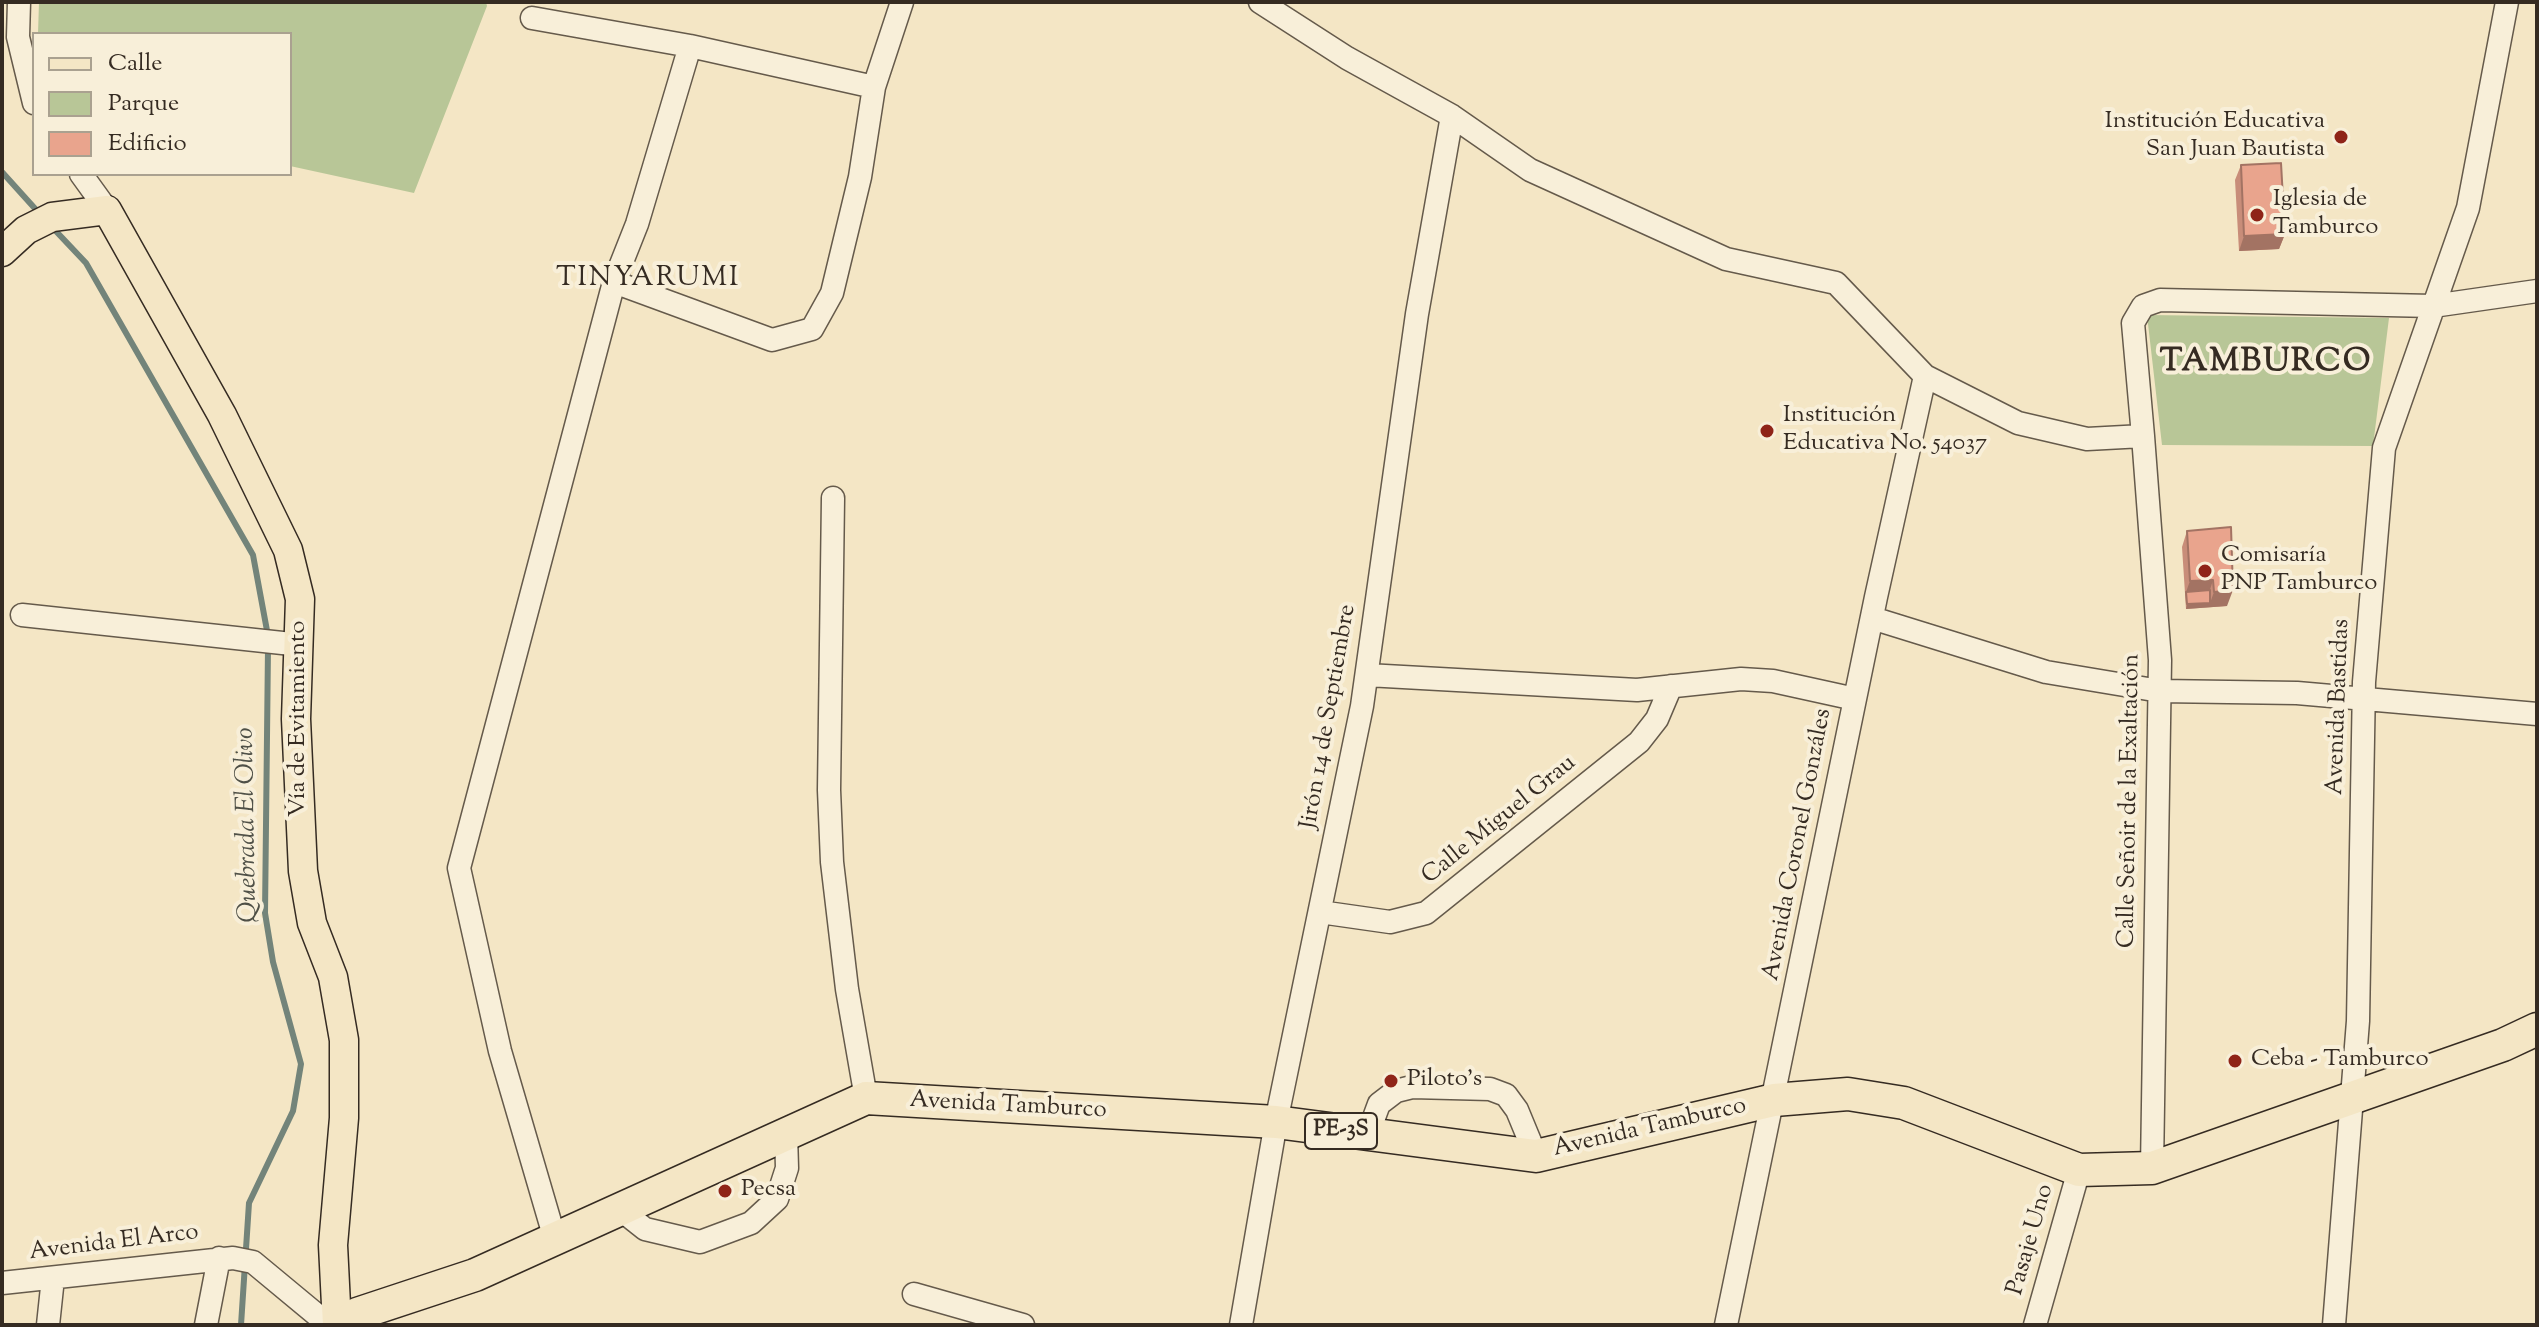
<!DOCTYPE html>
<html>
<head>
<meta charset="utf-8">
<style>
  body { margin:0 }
  #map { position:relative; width:2539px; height:1327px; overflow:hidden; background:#f4e6c5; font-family:"Sorts Mill Goudy",serif }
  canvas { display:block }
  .frame { position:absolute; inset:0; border:4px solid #352b22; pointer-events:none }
  .legend { position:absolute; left:32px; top:32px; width:260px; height:144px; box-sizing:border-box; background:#f8efd9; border:2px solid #aaa190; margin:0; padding:10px 14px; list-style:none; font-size:24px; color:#352b22 }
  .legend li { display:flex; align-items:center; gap:16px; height:40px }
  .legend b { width:40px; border:2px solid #aaa190 }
</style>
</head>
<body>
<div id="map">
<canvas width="2539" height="1327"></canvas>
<div class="frame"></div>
<ul class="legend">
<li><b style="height:10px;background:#f4e6c5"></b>Calle</li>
<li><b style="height:22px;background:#b8c697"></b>Parque</li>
<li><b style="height:22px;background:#e9a48d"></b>Edificio</li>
</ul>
</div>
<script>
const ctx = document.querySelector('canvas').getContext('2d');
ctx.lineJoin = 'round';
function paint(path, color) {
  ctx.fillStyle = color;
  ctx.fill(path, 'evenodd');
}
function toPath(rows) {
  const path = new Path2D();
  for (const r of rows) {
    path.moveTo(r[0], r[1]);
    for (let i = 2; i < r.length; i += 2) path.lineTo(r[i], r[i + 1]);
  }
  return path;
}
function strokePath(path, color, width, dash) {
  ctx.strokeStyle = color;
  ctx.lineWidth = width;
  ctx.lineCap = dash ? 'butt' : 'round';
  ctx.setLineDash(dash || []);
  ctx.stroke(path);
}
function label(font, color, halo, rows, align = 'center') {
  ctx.font = font + ' "Sorts Mill Goudy",serif';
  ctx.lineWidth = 8;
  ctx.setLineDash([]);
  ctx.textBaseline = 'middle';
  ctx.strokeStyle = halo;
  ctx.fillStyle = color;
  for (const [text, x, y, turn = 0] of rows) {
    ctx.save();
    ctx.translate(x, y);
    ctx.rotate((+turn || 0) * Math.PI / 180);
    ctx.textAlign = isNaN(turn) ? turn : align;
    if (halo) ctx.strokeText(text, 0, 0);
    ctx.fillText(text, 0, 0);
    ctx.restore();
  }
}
const green = toPath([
  [39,2,486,2,487,6,414,193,290,166,290,34,38,34],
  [2147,315,2389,318,2373,446,2162,445]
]);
const stream = toPath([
  [2,172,39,213],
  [52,227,86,263,253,555,268,636],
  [241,1325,249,1203,293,1111,301,1064,273,962,265,913,268,648]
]);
const minor = toPath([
  [19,2,18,37,34,103],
  [1260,2,1347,58,1452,116,1530,170,1726,259,1836,283,1925,376,2018,423,2087,439,2143,436,2133,323,2143,306,2160,300,2433,306,2537,291],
  [532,18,690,46,874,87],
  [81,174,107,210],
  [614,282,772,340,812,329,832,293,860,177,874,87,902,2],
  [2143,436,2160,660,2152,1168],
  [833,498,829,790,832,862,847,989,866,1098],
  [22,615,301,645],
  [1872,618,2046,672,2160,691,2297,693,2537,714],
  [1367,675,1637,690,1741,679,1773,681,1855,699],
  [1320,912,1390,922,1426,913,1639,742,1657,719,1671,686],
  [1368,1134,1379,1104,1396,1091,1412,1087,1490,1089,1506,1095,1517,1110,1536,1156],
  [621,1210,645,1229,700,1242,751,1223,777,1199,787,1168,786,1134],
  [555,1239,500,1051,459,868,614,282,637,224,690,46],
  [2,1283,233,1258,253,1262,329,1325],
  [914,1294,1023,1325],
  [48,1325,53,1278],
  [206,1325,219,1258],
  [1241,1325,1276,1122,1362,706,1417,314,1452,116],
  [1726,1325,1876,597,1925,376],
  [2035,1325,2079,1170],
  [2334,1325,2358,1021,2364,682,2384,448,2468,208,2507,2]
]);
const major = toPath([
  [2,252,26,230,52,217,107,210,222,415,288,550,300,599,296,719,303,871,312,923,333,977,344,1040,344,1118,333,1245,337,1325]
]);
const highway = toPath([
  [345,1325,357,1314,475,1275,866,1098,1276,1122,1536,1156,1774,1100,1848,1094,1904,1103,2079,1170,2152,1168,2503,1045,2537,1029]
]);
const wall = toPath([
  [2241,165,2285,234,2279,249,2239,251,2235,180],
  [2187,531,2227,606,2186,609,2182,547]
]);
const shadedWall = toPath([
  [2285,234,2279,249,2239,251,2244,236],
  [2213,580,2208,596,2186,592,2190,581],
  [2233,590,2227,606,2186,609,2187,604,2210,603,2214,592]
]);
const building = toPath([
  [2281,163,2285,234,2244,236,2241,165,2281,163],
  [2231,527,2233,590,2214,592,2213,580,2190,581,2187,531,2231,527],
  [2210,590,2210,603,2187,604,2186,592,2210,590]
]);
const markers = [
  [2341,137,8,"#8f2418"],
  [2257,215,8,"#8f2418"],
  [1767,431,8,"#8f2418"],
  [2205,571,8,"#8f2418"],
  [2235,1061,8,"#8f2418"],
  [1391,1081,8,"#8f2418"],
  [725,1191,8,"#8f2418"]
];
const shields = [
  [1341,1131,72]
];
const shieldNames = [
  ["PE-3S",1341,1131]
];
const poiNames = [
  ["Institución Educativa",2325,123,"right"],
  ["San Juan Bautista",2325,151,"right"],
  ["Iglesia de",2273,201],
  ["Tamburco",2273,229],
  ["Institución",1783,417],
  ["Educativa No. 54037",1783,445],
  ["Comisaría",2221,557],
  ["PNP Tamburco",2221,585],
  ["Ceba - Tamburco",2251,1061],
  ["Piloto's",1407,1081],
  ["Pecsa",741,1191]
];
const streetNames = [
  ["Avenida Bastidas",2340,707,-88],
  ["Jirón 14 de Septiembre",1330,717,-80],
  ["Vía de Evitamiento",300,719,-90],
  ["Calle Señoir de la Exaltación",2131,801,-89],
  ["Calle Miguel Grau",1500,821,-39],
  ["Avenida Coronel Gonzáles",1799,845,-79],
  ["Avenida Tamburco",1008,1107,3],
  ["Avenida Tamburco",1650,1129,-13],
  ["Pasaje Uno",2032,1240,-74],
  ["Avenida El Arco",114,1244,-7]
];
const waterNames = [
  ["Quebrada El Olivo",249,825,-91]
];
const quarterNames = [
  ["TINYARUMI",648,280]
];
const districtNames = [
  ["TAMBURCO",2266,365]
];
paint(green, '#b8c697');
strokePath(stream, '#73847a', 6);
strokePath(minor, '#655a4b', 25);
strokePath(major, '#352b22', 31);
strokePath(highway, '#352b22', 35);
strokePath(minor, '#f8efd9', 22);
strokePath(major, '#f4e6c5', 28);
strokePath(highway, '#f4e6c5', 32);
paint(wall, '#c88d79');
paint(shadedWall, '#a37363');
paint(building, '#e9a48d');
strokePath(building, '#a37363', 2);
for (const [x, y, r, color] of markers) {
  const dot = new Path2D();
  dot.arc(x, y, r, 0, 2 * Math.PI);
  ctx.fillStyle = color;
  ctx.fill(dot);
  strokePath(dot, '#f8efd9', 3);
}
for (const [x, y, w] of shields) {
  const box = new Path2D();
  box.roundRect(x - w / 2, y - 18, w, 36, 6);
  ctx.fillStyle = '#f8efd9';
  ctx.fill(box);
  strokePath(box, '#352b22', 2);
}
label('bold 22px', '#352b22', null, shieldNames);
label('24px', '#352b22', '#f8efd9', poiNames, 'left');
label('24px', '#352b22', '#f8efd9', streetNames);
label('italic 26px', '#4f5047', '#f8efd9', waterNames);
ctx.letterSpacing = '2px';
label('28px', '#352b22', '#f8efd9', quarterNames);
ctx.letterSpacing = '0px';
ctx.letterSpacing = '2px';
label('bold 32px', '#352b22', '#f8efd9', districtNames);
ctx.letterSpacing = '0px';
</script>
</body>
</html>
